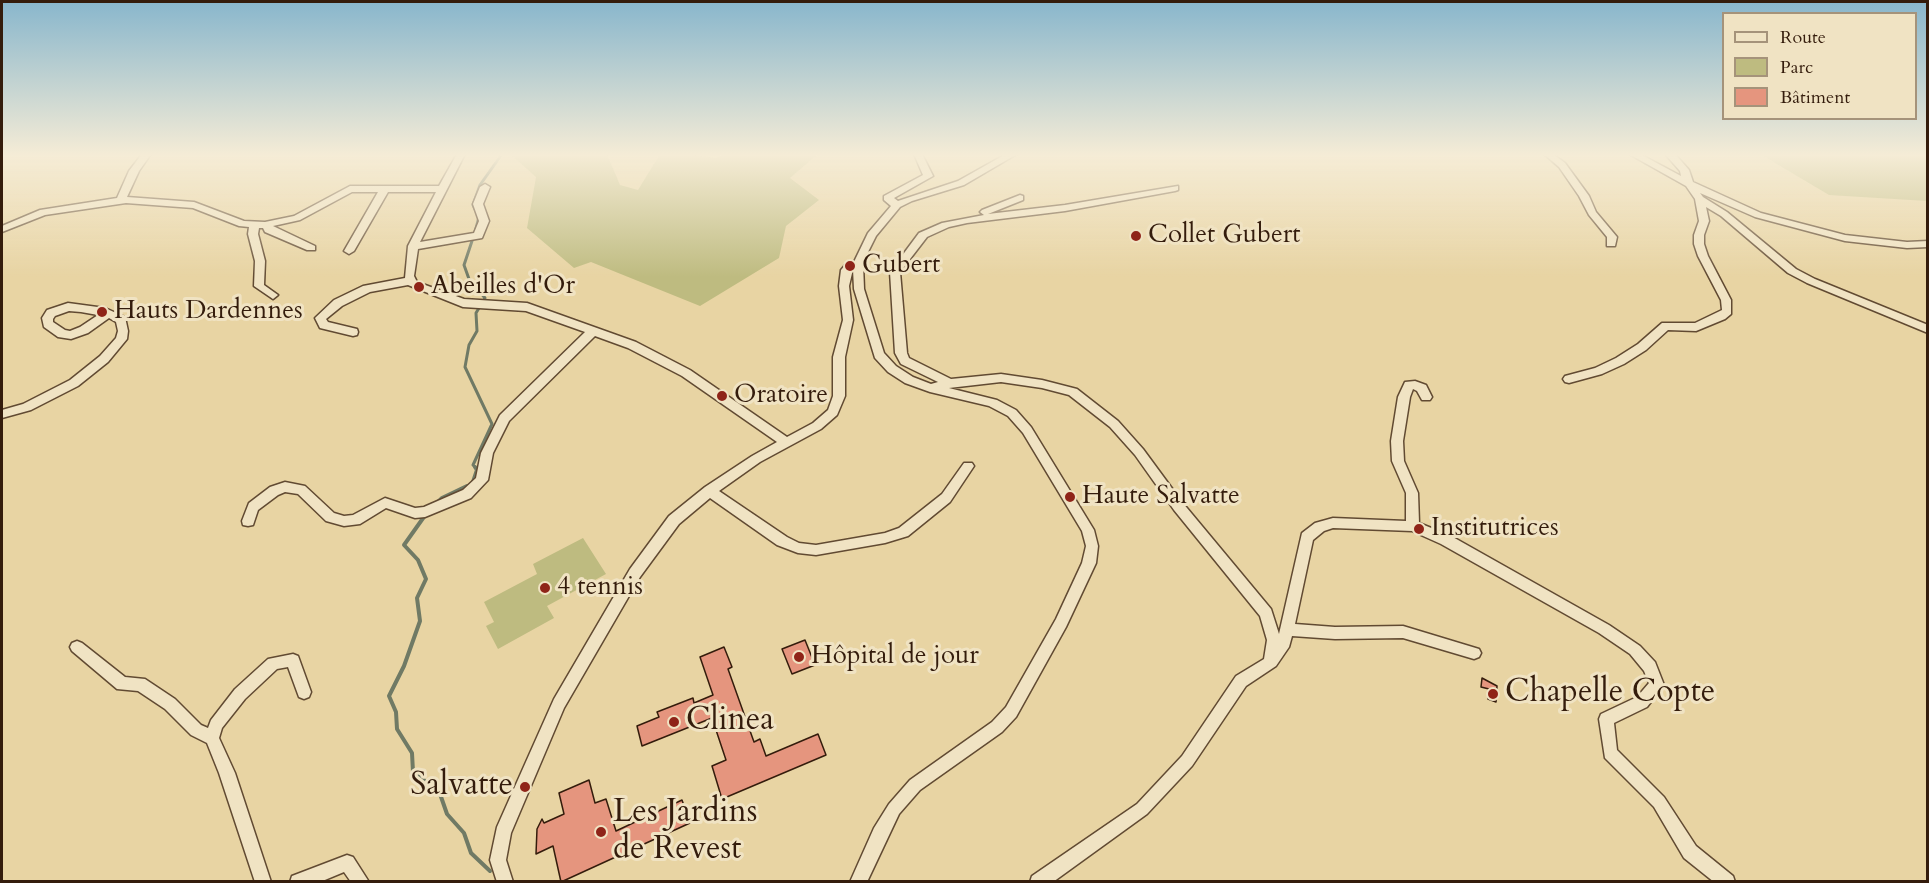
<!DOCTYPE html>
<html>
<head>
<meta charset="utf-8">
<style>
  body { margin:0 }
  #map { position:relative; width:1929px; height:883px; overflow:hidden; background:#e8d4a3; font-family:Cardo,serif }
  canvas { display:block }
  .frame { position:absolute; inset:0; border:3px solid #341c0c; pointer-events:none }
  .legend { position:absolute; left:1722px; top:12px; width:195px; height:108px; box-sizing:border-box; background:#f0e3c3; border:2px solid #a5937a; margin:0; padding:8px 10px; list-style:none; font-size:18px; color:#341c0c }
  .legend li { display:flex; align-items:center; gap:12px; height:30px }
  .legend b { width:30px; border:2px solid #a5937a }
</style>
</head>
<body>
<div id="map">
<canvas width="1929" height="883"></canvas>
<div class="frame"></div>
<ul class="legend">
<li><b style="height:8px;background:#f0e3c3"></b>Route</li>
<li><b style="height:16px;background:#bebb80"></b>Parc</li>
<li><b style="height:16px;background:#e5957e"></b>Bâtiment</li>
</ul>
</div>
<script>
const ctx = document.querySelector('canvas').getContext('2d');
ctx.lineJoin = 'round';
function paint(path, color) {
  ctx.fillStyle = color;
  ctx.fill(path, 'evenodd');
}
function toPath(rows) {
  const path = new Path2D();
  for (const r of rows) {
    path.moveTo(r[0], r[1]);
    for (let i = 2; i < r.length; i += 2) path.lineTo(r[i], r[i + 1]);
  }
  return path;
}
function strokePath(path, color, width, dash) {
  ctx.strokeStyle = color;
  ctx.lineWidth = width;
  ctx.lineCap = dash ? 'butt' : 'round';
  ctx.setLineDash(dash || []);
  ctx.stroke(path);
}
function label(font, color, halo, rows, align = 'center') {
  ctx.font = font + ' Cardo,serif';
  ctx.lineWidth = 6;
  ctx.setLineDash([]);
  ctx.textBaseline = 'middle';
  ctx.strokeStyle = halo;
  ctx.fillStyle = color;
  for (const [text, x, y, turn = 0] of rows) {
    ctx.save();
    ctx.translate(x, y);
    ctx.rotate((+turn || 0) * Math.PI / 180);
    ctx.textAlign = isNaN(turn) ? turn : align;
    if (halo) ctx.strokeText(text, 0, 0);
    ctx.fillText(text, 0, 0);
    ctx.restore();
  }
}
const green = toPath([
  [510,154,607,154,620,185,638,190,660,154,684,154,717,158,723,154,818,154,790,178,819,200,786,226,779,258,700,306,591,262,574,268,527,228,536,177],
  [1760,154,1927,154,1927,201,1829,195],
  [583,538,606,574,547,606,554,618,498,649,486,626,494,622,484,602,537,574,533,564]
]);
const streamFar1 = toPath([
  [475,232,479,217,473,205,480,185,502,154],
  [473,238,464,265,469,279,485,298,476,313,477,331,469,345,465,367,492,424,473,465,476,468]
]);
const stream = toPath([
  [473,482,477,470,475,467],
  [437,503,442,498,467,486],
  [426,514,404,545,418,560,426,579,417,598,420,621,404,666,389,696,396,712,397,729,412,753,413,772,439,791,447,814,464,833,471,853,490,871]
]);
const building = toPath([
  [805,640,815,665,792,674,782,649,805,640],
  [724,647,732,667,728,669,754,742,760,739,766,756,818,734,826,755,722,799,712,766,726,760,712,718,642,746,637,726,659,717,657,712,693,698,694,703,713,695,700,657,724,647],
  [1482,678,1497,686,1496,702,1488,699,1489,689,1481,687,1482,678],
  [589,780,595,803,606,799,616,831,682,800,690,823,561,882,553,846,536,854,537,829,542,819,544,823,564,814,559,793,589,780]
]);
const minor = toPath([
  [142,154,151,154,139,171,127,197,194,202,244,221,265,222,294,216,350,186,439,186,457,154,465,154,420,242,474,233,479,221,473,204,480,187,485,184,490,187,483,204,489,221,482,238,418,249,414,276,417,282,464,299,527,303,636,342,690,370,787,437,813,423,828,410,833,396,833,357,843,320,839,286,841,270,846,264,854,262,868,233,891,206,884,200,884,196,923,175,914,154,922,154,933,176,894,198,898,201,958,181,1006,154,1017,154,964,185,912,201,900,207,876,236,866,256,863,264,864,289,884,353,896,366,913,377,931,384,938,382,901,364,895,353,890,272,919,233,942,223,984,215,980,212,982,210,1020,195,1023,196,1023,200,988,214,1065,205,1178,186,1178,190,1175,191,1065,211,967,223,949,227,927,237,900,272,907,353,909,358,951,379,1001,374,1042,380,1077,389,1118,421,1143,449,1182,502,1271,609,1279,634,1302,533,1315,523,1333,518,1406,521,1406,493,1392,461,1391,441,1398,397,1405,382,1415,381,1426,385,1432,397,1430,400,1422,400,1417,391,1413,389,1410,397,1403,441,1404,461,1418,493,1419,523,1451,536,1609,625,1640,646,1655,662,1664,685,1647,707,1614,723,1617,750,1664,797,1696,846,1733,876,1735,882,1714,882,1684,858,1654,807,1605,758,1599,719,1601,714,1637,697,1649,683,1644,671,1630,654,1599,633,1441,544,1412,531,1333,528,1324,531,1313,540,1295,624,1335,627,1403,626,1479,649,1481,653,1479,657,1474,659,1403,638,1335,639,1292,636,1289,647,1276,666,1246,686,1192,766,1147,814,1053,882,1030,882,1032,876,1137,804,1182,756,1236,676,1264,659,1267,640,1260,616,1174,510,1135,455,1110,427,1069,395,1042,388,1001,382,949,388,997,400,1016,410,1031,427,1094,530,1098,546,1096,563,1066,627,1016,717,1002,732,920,790,899,814,867,882,850,882,874,828,889,804,910,780,992,722,1006,707,1056,619,1082,563,1086,546,1082,531,1023,433,1008,416,989,406,930,392,905,383,888,372,875,358,854,289,853,269,849,286,853,320,845,357,845,396,837,415,821,429,760,462,719,491,787,537,799,543,816,545,885,533,899,528,942,494,964,463,972,463,974,466,950,502,908,536,885,543,816,555,798,553,777,545,710,498,679,524,640,577,564,708,511,833,506,860,513,882,497,882,490,860,497,827,554,699,630,569,669,516,705,487,752,456,777,442,682,376,628,348,595,336,509,421,493,453,488,480,471,498,425,517,415,518,386,508,360,524,344,526,326,521,298,494,285,492,278,495,258,510,253,525,248,526,243,525,242,521,249,503,270,487,285,482,305,486,334,513,344,516,353,515,385,498,415,508,424,507,463,490,476,478,481,453,500,415,585,332,526,311,463,307,408,285,370,292,342,306,326,319,328,322,357,329,358,332,357,335,353,336,320,328,315,318,334,300,363,286,405,278,408,246,436,192,388,192,354,251,349,254,344,251,378,192,352,192,300,220,273,226,315,246,315,250,307,250,265,232,263,228,259,228,258,234,265,261,264,285,278,295,273,299,254,286,255,261,248,234,249,227,239,226,193,208,126,203,45,215,2,232,2,226,40,210,117,198,129,171,142,154],
  [1544,154,1553,154,1565,163,1589,196,1596,212,1617,237,1615,246,1607,246,1607,237,1589,215,1579,196,1559,167,1544,154],
  [1629,154,1640,154,1681,176,1680,171,1665,154,1675,154,1689,170,1693,182,1761,213,1845,235,1907,242,1928,241,1928,247,1907,248,1845,241,1755,217,1700,193,1703,197,1727,212,1796,269,1815,279,1928,325,1928,333,1807,283,1788,273,1721,216,1706,207,1709,221,1704,235,1704,244,1708,256,1731,300,1731,314,1725,319,1696,331,1668,330,1646,350,1624,364,1602,374,1569,383,1565,382,1563,379,1565,376,1595,368,1616,358,1638,344,1662,323,1695,323,1722,310,1721,300,1698,256,1694,244,1694,235,1699,221,1695,199,1686,186,1629,154],
  [68,303,105,308,125,317,128,331,127,339,108,362,78,386,31,410,2,418,2,410,23,404,70,380,100,356,116,338,118,331,116,322,109,318,88,333,71,339,58,337,44,327,42,318,47,310,68,303],
  [69,311,81,312,98,315,80,327,70,331,65,330,53,322,53,319,55,316,69,311],
  [77,641,82,643,125,677,145,679,175,699,201,725,208,728,211,720,235,689,268,659,293,654,298,656,311,692,309,697,304,699,299,697,288,667,277,669,245,699,222,728,219,738,235,773,271,882,255,882,219,773,207,743,191,735,165,709,138,691,117,689,72,651,70,647,72,643,77,641],
  [347,855,353,857,369,882,351,882,344,872,320,882,290,882,292,876,347,855]
]);
const markers = [
  [1136,236,6,"#8f2418"],
  [850,266,6,"#8f2418"],
  [419,287,6,"#8f2418"],
  [102,312,6,"#8f2418"],
  [722,396,6,"#8f2418"],
  [1070,497,6,"#8f2418"],
  [1419,529,6,"#8f2418"],
  [545,588,6,"#8f2418"],
  [799,657,6,"#8f2418"],
  [1493,694,6,"#8f2418"],
  [674,722,6,"#8f2418"],
  [525,787,6,"#8f2418"],
  [601,832,6,"#8f2418"]
];
const poiNames = [
  ["Collet Gubert",1148,236],
  ["Gubert",862,266],
  ["Abeilles d'Or",431,287],
  ["Hauts Dardennes",114,312],
  ["Oratoire",734,396],
  ["Haute Salvatte",1082,497],
  ["Institutrices",1431,529],
  ["4 tennis",557,588],
  ["Hôpital de jour",811,657]
];
const nearPoinames = [
  ["Chapelle Copte",1505,694],
  ["Clinea",686,722],
  ["Salvatte",513,787,"right"],
  ["Les Jardins",613,814],
  ["de Revest",613,851]
];
paint(green, '#bebb80');
strokePath(streamFar1, '#707a65', 3);
strokePath(stream, '#707a65', 4);
paint(building, '#e5957e');
strokePath(building, '#341c0c', 1.5);
strokePath(minor, '#614a32', 3);
paint(minor, '#f0e3c3');
const sky = ctx.createLinearGradient(0, 0, 0, 277);
sky.addColorStop(0, '#88b6cc');
sky.addColorStop(0.56, '#f5ecd6');
sky.addColorStop(1, '#f5ecd600');
ctx.fillStyle = sky;
ctx.fillRect(0, 0, 1929, 277);
for (const [x, y, r, color] of markers) {
  const dot = new Path2D();
  dot.arc(x, y, r, 0, 2 * Math.PI);
  ctx.fillStyle = color;
  ctx.fill(dot);
  strokePath(dot, '#f0e3c3', 2);
}
label('26px', '#341c0c', '#f0e3c3', poiNames, 'left');
label('32px', '#341c0c', '#f0e3c3', nearPoinames, 'left');
</script>
</body>
</html>
